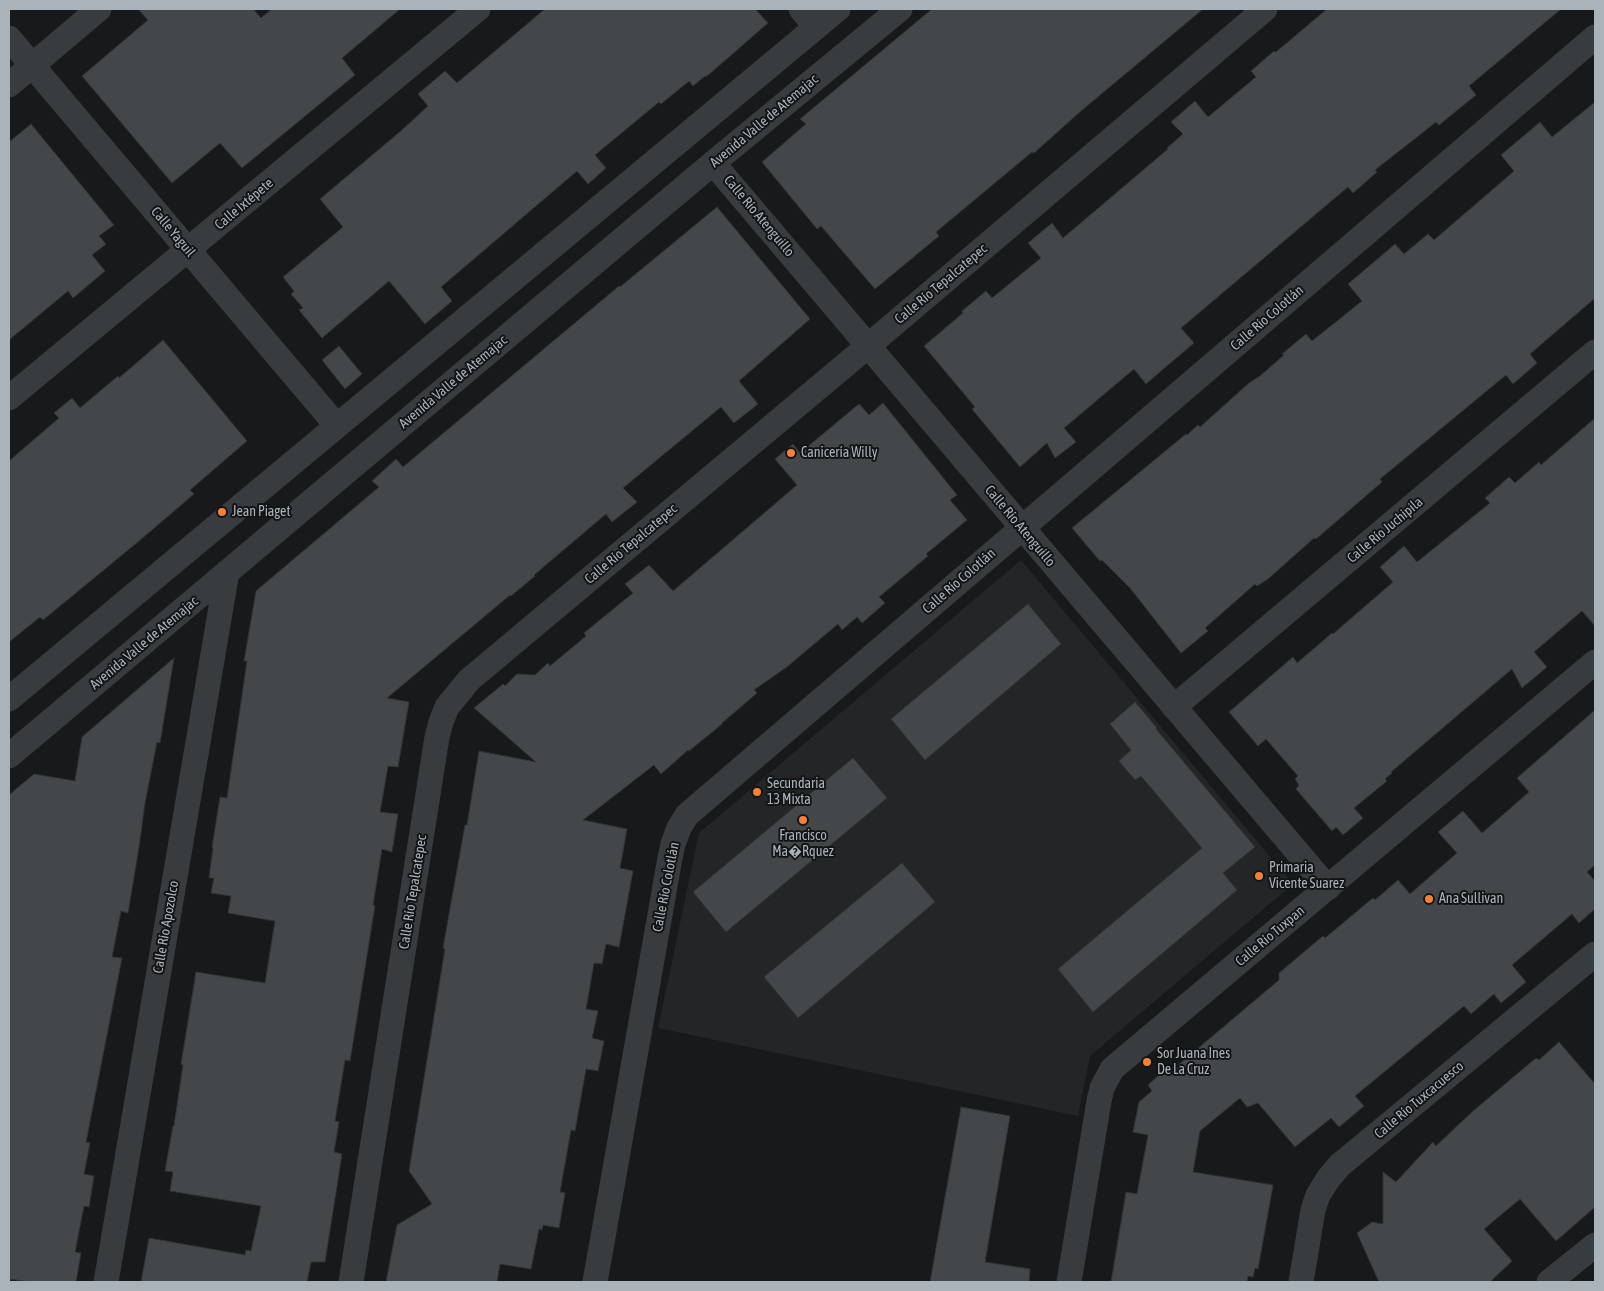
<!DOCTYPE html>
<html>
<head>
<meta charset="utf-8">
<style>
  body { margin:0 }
  #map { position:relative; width:1604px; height:1291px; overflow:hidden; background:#18191a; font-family:"Asap Condensed",sans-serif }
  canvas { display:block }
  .frame { position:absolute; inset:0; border:10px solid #aab3ba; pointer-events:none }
</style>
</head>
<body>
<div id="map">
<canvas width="1604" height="1291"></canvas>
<div class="frame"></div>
</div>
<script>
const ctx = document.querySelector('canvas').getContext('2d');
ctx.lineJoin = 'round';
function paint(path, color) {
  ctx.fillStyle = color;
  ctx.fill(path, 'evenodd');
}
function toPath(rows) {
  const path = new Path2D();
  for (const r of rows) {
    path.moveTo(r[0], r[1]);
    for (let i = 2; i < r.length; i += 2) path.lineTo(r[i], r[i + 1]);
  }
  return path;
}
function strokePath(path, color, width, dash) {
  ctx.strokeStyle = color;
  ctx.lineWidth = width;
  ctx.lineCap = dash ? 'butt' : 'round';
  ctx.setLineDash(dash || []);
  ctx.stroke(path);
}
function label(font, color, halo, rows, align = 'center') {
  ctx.font = font + ' "Asap Condensed",sans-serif';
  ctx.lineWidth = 4;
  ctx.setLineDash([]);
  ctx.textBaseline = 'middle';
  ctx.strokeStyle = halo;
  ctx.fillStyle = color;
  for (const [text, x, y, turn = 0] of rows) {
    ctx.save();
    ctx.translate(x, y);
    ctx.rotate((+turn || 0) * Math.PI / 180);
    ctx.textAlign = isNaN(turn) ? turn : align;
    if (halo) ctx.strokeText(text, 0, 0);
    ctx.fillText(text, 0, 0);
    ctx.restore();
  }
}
const built = toPath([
  [1021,560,1293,884,1090,1056,1078,1116,658,1028,699,833]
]);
const building = toPath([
  [138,9,253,9,261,18,272,9,400,9,342,58,355,75,242,168,220,143,172,183,82,76,148,20,138,9],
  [545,9,755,9,768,23,706,77,705,76,693,86,689,81,661,104,659,102,595,155,606,168,588,184,577,171,441,287,452,301,425,324,389,281,322,338,299,310,303,308,291,294,294,291,283,277,343,227,320,199,402,130,428,106,418,94,445,71,457,83,545,9],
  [932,9,1203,9,1081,111,1034,153,1032,152,936,232,939,236,875,289,821,226,817,229,762,162,806,124,800,119,932,9],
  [1327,9,1561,9,1469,86,1476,95,1439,125,1436,122,1375,170,1377,172,1353,193,1348,187,1181,328,1194,343,1161,371,1146,384,1134,369,1064,428,1076,442,1055,458,1047,443,1020,467,972,409,975,407,924,346,963,313,962,311,986,291,992,298,1041,258,1028,243,1052,223,1063,238,1168,149,1167,148,1183,134,1171,122,1195,101,1208,117,1256,77,1251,71,1274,51,1276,52,1327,9],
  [1595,102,1595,298,1530,354,1537,363,1513,384,1506,375,1380,479,1382,482,1316,539,1314,538,1268,579,1257,586,1255,584,1205,628,1208,631,1181,653,1130,588,1102,560,1100,561,1072,528,1186,434,1187,435,1198,425,1200,427,1249,383,1260,376,1284,355,1282,354,1306,334,1312,341,1362,301,1348,284,1395,244,1404,254,1428,234,1434,240,1505,179,1514,171,1501,155,1540,122,1552,137,1595,102],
  [31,124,114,225,99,236,106,244,92,255,105,271,73,298,68,291,9,340,9,142,31,124],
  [717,207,810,319,739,381,758,404,734,423,721,407,623,488,637,502,612,522,606,514,534,575,535,576,511,596,510,595,387,698,409,702,398,767,388,766,380,812,398,814,392,852,382,849,373,905,375,906,372,924,350,1061,345,1060,335,1121,339,1122,334,1152,342,1154,325,1262,311,1262,307,1282,141,1282,149,1238,245,1255,246,1250,251,1251,261,1206,170,1191,173,1172,165,1171,173,1126,174,1126,183,1065,181,1064,196,972,265,983,275,921,228,913,231,896,211,893,214,878,209,878,213,848,212,847,220,797,227,798,247,661,244,661,256,591,379,487,372,481,396,459,403,467,619,286,620,287,717,207],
  [163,340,247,441,190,490,194,494,139,541,43,620,40,617,9,642,9,461,59,418,54,413,72,398,80,408,118,376,119,378,163,340],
  [339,346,362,374,345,389,322,360,339,346],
  [883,403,957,495,950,500,967,520,926,554,928,556,879,597,885,603,862,623,857,617,842,630,838,624,788,666,754,690,757,693,722,723,722,724,689,751,688,750,661,774,654,765,583,820,627,829,620,868,633,871,619,947,606,944,602,964,594,963,586,1009,598,1011,592,1038,604,1041,598,1071,586,1069,575,1131,571,1130,560,1192,565,1193,559,1228,543,1225,542,1230,539,1229,531,1269,500,1264,497,1282,386,1282,397,1225,432,1204,409,1171,445,949,443,948,465,825,467,825,479,751,536,762,474,708,503,684,505,686,517,674,535,675,548,663,550,666,586,636,584,633,633,593,625,584,649,565,673,591,797,485,775,459,793,444,800,453,859,404,869,415,883,403],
  [1595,418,1595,626,1582,611,1534,652,1547,667,1522,688,1512,669,1391,772,1392,773,1385,779,1387,781,1354,808,1363,818,1343,835,1336,827,1332,831,1296,789,1299,785,1295,779,1298,776,1266,739,1258,746,1229,712,1293,657,1297,663,1332,633,1333,634,1393,582,1380,567,1404,546,1417,562,1490,503,1485,498,1509,477,1515,483,1539,462,1541,465,1595,418],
  [1028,604,1061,644,925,760,891,719,1028,604],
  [174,658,160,743,157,742,145,803,139,847,128,913,121,911,112,957,122,958,86,1142,90,1143,84,1174,94,1176,89,1207,84,1206,75,1252,81,1253,76,1282,31,1282,9,1279,9,795,34,774,75,781,82,737,174,658],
  [1135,702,1157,728,1156,729,1255,847,1223,873,1237,890,1093,1012,1058,969,1202,848,1141,776,1135,780,1119,761,1131,750,1110,724,1135,702],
  [1595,710,1595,865,1587,872,1595,881,1595,909,1579,923,1572,914,1512,965,1526,982,1501,1003,1494,994,1471,1014,1464,1006,1355,1096,1364,1106,1339,1127,1331,1118,1295,1147,1258,1103,1247,1107,1240,1098,1200,1131,1193,1172,1273,1185,1258,1269,1255,1268,1253,1277,1248,1276,1247,1282,1111,1282,1126,1192,1137,1194,1148,1135,1133,1132,1139,1102,1152,1091,1148,1085,1167,1068,1170,1072,1279,980,1279,973,1323,936,1325,938,1373,898,1375,900,1398,880,1410,894,1457,853,1438,832,1463,811,1482,833,1529,792,1517,778,1595,710],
  [853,758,887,798,726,932,693,892,853,758],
  [902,863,935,902,798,1018,764,977,902,863],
  [1559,1042,1595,1084,1595,1207,1556,1241,1520,1199,1484,1229,1512,1261,1490,1282,1379,1282,1357,1233,1372,1222,1383,1224,1383,1172,1396,1182,1433,1142,1436,1146,1472,1112,1536,1058,1539,1060,1559,1042],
  [961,1107,1010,1116,985,1262,1030,1269,1029,1282,930,1282,961,1107]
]);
const minor = toPath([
  [801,9,816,27],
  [9,38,337,426],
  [9,85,99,9],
  [713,163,1328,888],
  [9,398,478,9],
  [9,699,838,9],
  [1174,707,1595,352],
  [9,756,713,163,900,9],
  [106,1282,227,572],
  [351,1282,437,737,441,722,447,707,469,680,868,346,1265,9],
  [595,1282,670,858,673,844,679,828,687,815,1595,37],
  [1069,1282,1099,1101,1102,1088,1112,1069,1595,662],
  [1301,1282,1313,1210,1318,1195,1328,1179,1340,1165,1595,954],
  [1549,1282,1595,1245]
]);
const markers = [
  [791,453,5,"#f38137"],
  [222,512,5,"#f38137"],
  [757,792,5,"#f38137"],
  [803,820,5,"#f38137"],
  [1259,876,5,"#f38137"],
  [1429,899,5,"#f38137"],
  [1147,1062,5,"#f38137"]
];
const streetNames = [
  ["Avenida Valle de Atemajac",764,121,-40],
  ["Calle Ixtépete",244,204,-40],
  ["Calle Río Atenguillo",759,216,50],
  ["Calle Yaguil",173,232,50],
  ["Calle Río Tepalcatepec",941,284,-40],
  ["Calle Río Colotlán",1267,318,-41],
  ["Avenida Valle de Atemajac",453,382,-40],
  ["Calle Río Atenguillo",1020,526,50],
  ["Calle Río Juchipila",1385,530,-40],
  ["Calle Río Tepalcatepec",631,544,-40],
  ["Calle Río Colotlán",959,581,-41],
  ["Avenida Valle de Atemajac",144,643,-40],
  ["Calle Río Colotlán",666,887,-79],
  ["Calle Río Tepalcatepec",413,892,-81],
  ["Calle Río Apozolco",166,927,-80],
  ["Calle Río Tuxpan",1270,936,-40],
  ["Calle Río Tuxcacuesco",1419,1100,-40]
];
const poiNames = [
  ["Canicería Willy",801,453],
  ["Jean Piaget",232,512],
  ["Secundaria",767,784],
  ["13 Mixta",767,800],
  ["Francisco",803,836,"center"],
  ["Ma�Rquez",803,852,"center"],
  ["Primaria",1269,868],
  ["Vicente Suarez",1269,884],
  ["Ana Sullivan",1439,899],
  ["Sor Juana Ines",1157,1054],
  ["De La Cruz",1157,1070]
];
paint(built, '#242527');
paint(building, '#44474a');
strokePath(building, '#323336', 1);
strokePath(minor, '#393c3f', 25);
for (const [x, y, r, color] of markers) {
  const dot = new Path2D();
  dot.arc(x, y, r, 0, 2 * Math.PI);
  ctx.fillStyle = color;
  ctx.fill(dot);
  strokePath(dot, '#131415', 2);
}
label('14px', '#aab3ba', '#131415', streetNames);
label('14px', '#aab3ba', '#131415', poiNames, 'left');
</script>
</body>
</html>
